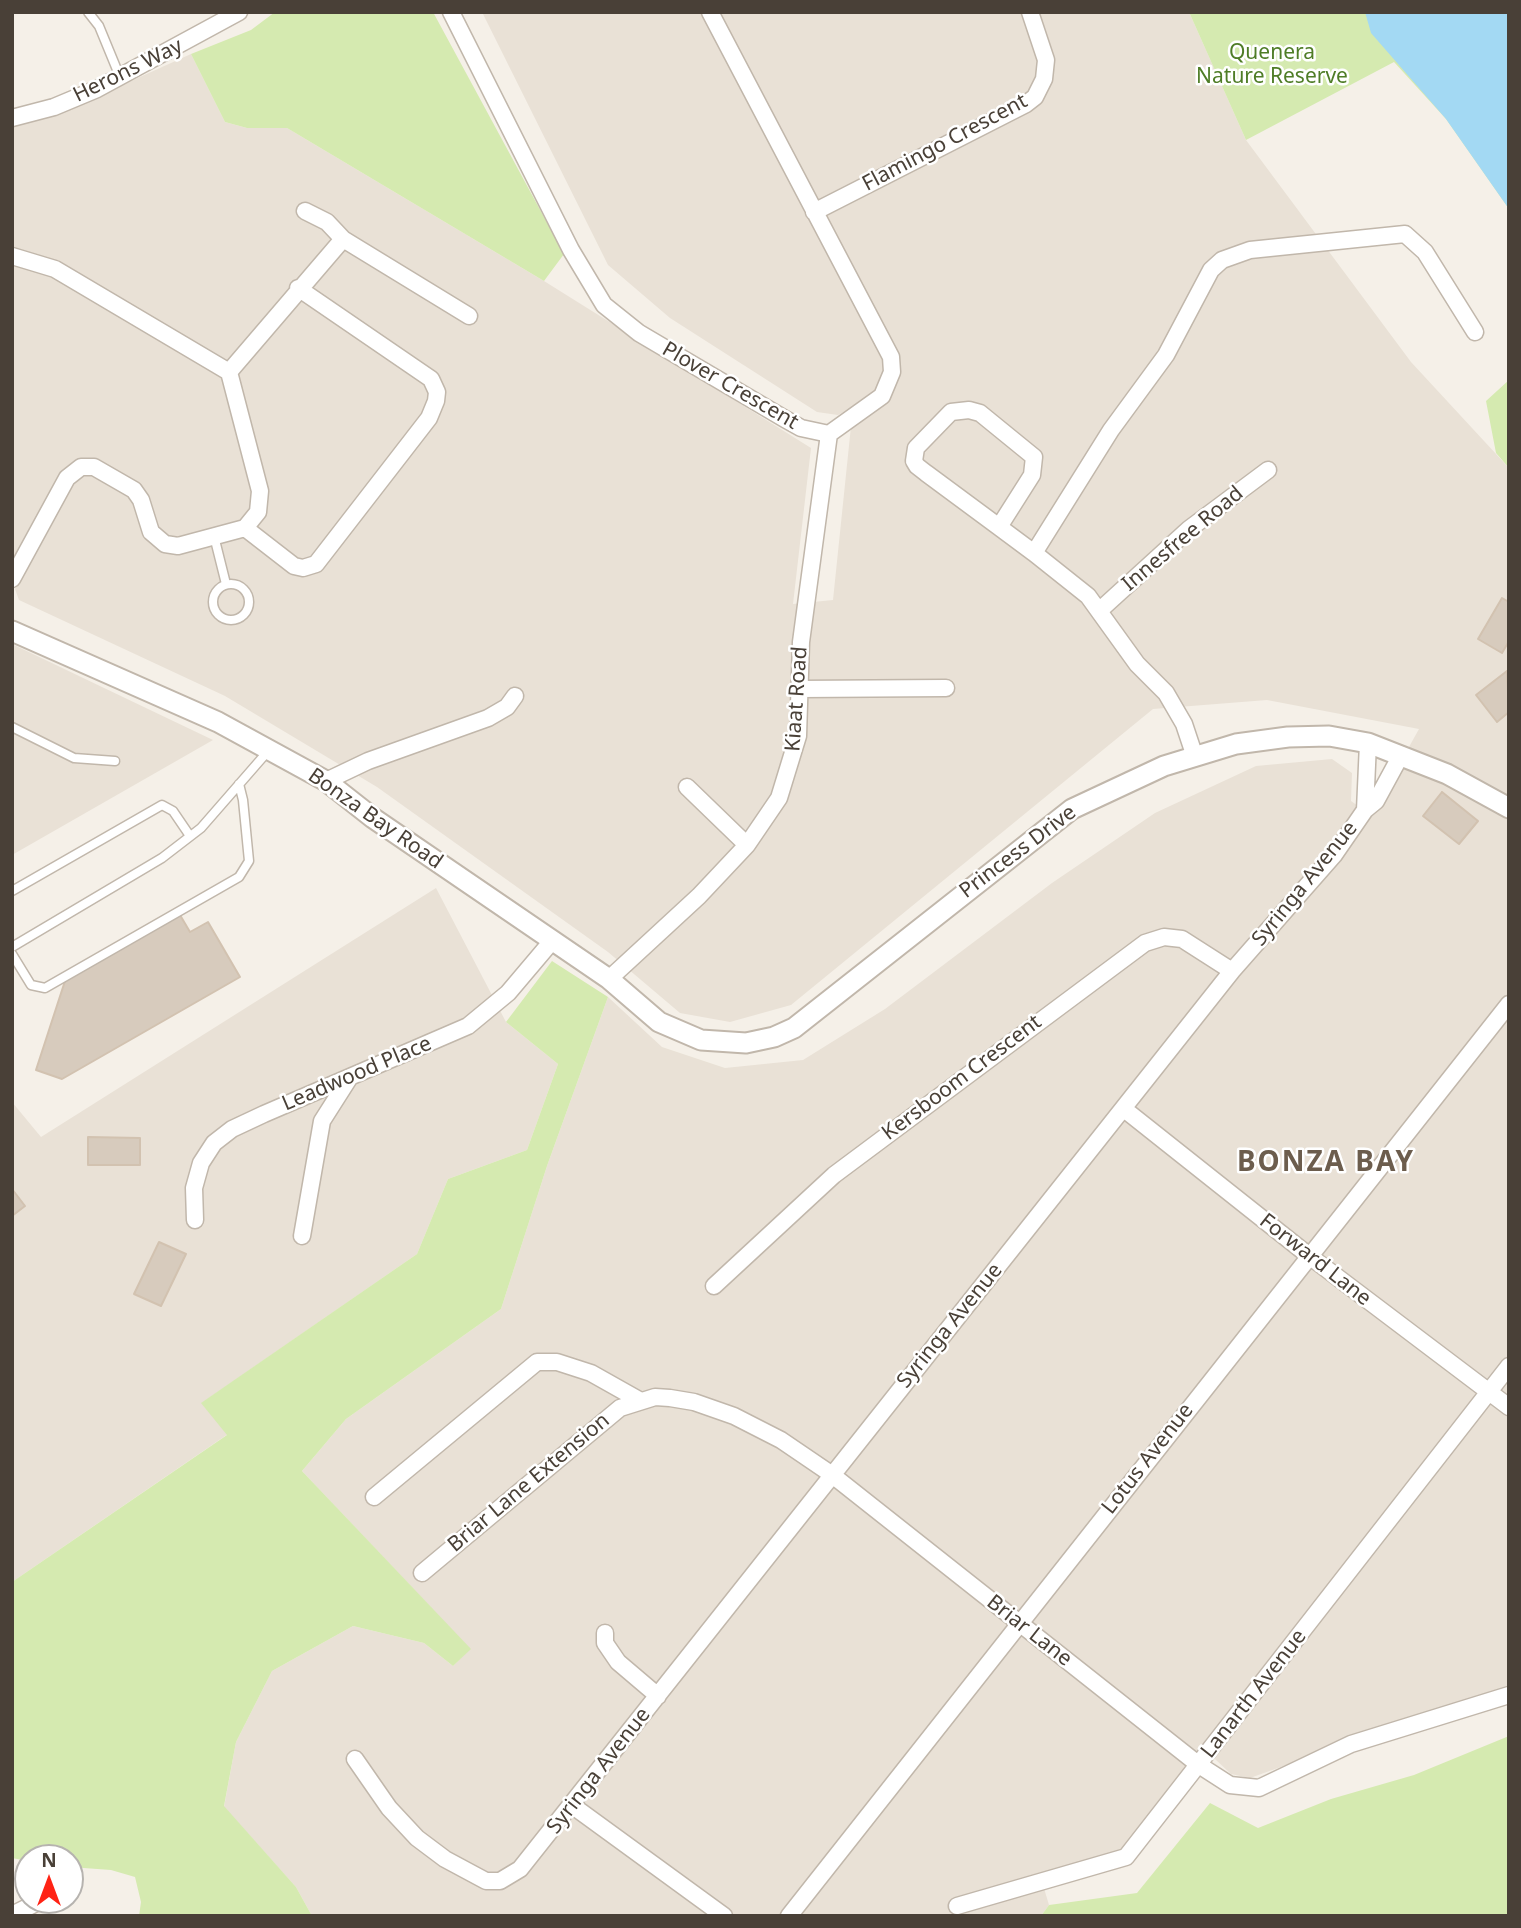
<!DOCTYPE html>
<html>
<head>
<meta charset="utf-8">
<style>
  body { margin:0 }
  #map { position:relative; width:1521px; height:1928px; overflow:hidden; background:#f5f0e8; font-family:"Noto Sans",sans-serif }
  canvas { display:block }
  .frame { position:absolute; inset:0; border:14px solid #494037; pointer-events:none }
  .north { position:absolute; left:14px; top:1844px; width:70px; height:70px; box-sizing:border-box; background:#fff; border:2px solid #b6b3af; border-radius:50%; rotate:0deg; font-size:19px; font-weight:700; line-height:28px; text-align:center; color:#494037 }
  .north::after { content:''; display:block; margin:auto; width:24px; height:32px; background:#ff2315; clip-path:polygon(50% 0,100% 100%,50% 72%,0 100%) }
</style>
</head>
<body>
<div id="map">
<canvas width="1521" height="1928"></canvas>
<div class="frame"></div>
<div class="north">N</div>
</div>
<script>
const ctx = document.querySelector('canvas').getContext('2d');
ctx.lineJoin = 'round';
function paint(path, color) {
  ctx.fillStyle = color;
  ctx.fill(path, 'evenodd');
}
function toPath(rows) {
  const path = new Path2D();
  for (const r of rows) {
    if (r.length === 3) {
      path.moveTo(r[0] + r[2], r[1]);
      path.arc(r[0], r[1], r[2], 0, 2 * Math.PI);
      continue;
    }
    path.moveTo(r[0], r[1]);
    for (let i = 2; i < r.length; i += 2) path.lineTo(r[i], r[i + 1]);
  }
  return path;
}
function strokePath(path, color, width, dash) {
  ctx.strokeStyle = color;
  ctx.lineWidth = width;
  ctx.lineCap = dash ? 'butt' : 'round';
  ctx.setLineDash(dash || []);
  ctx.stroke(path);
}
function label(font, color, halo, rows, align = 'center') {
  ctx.font = font + ' "Noto Sans",sans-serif';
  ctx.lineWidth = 5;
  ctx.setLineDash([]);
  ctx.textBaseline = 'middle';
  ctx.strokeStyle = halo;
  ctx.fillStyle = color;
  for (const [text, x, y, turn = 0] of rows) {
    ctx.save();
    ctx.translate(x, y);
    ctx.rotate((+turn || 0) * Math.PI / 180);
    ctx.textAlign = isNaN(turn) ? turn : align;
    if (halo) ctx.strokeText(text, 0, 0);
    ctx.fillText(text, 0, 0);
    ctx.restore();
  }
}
const residential = toPath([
  [482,12,1189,12,1246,140,1411,362,1509,468,1509,1685,1250,1778,1231,1774,1201,1746,1123,1851,1040,1875,1049,1905,1041,1916,312,1916,296,1887,224,1807,236,1742,272,1671,353,1626,424,1643,453,1666,470,1649,302,1471,346,1419,501,1309,547,1166,608,997,662,1047,725,1068,803,1060,885,1009,1052,883,1155,813,1256,766,1332,759,1352,773,1351,801,1371,815,1419,729,1267,700,1153,709,791,1005,730,1022,680,1013,608,952,377,787,225,696,19,600,15,589,28,565,14,558,12,561,12,126,51,117,191,54,225,122,247,128,287,128,544,281,811,448,793,604,833,600,853,407,838,415,817,412,670,318,608,265],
  [12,644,213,740,12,855],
  [436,888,506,1022,558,1064,527,1150,448,1179,417,1254,202,1403,228,1434,12,1582,12,1102,41,1137]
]);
const green = toPath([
  [275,12,433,12,564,254,544,281,287,128,247,128,225,122,191,54,251,30],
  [1189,12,1509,12,1509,209,1446,119,1394,62,1246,140],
  [1509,380,1509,468,1496,453,1486,401],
  [552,961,608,997,547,1166,501,1309,346,1419,302,1471,471,1649,453,1666,424,1643,353,1626,272,1671,236,1742,224,1806,296,1887,312,1916,139,1916,141,1902,135,1877,111,1870,70,1867,70,1858,28,1858,28,1861,12,1858,12,1582,227,1435,201,1403,417,1254,448,1179,527,1150,558,1064,506,1022],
  [1509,1736,1509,1916,1041,1916,1049,1905,1137,1893,1210,1803,1258,1828,1331,1799,1414,1775]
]);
const water = toPath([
  [1365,12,1509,12,1509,209,1446,119,1371,33]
]);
const building = toPath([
  [1502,598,1509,602,1509,641,1502,653,1478,639,1502,598],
  [1507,671,1509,712,1497,722,1476,695,1507,671],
  [1442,792,1478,821,1459,844,1423,816,1442,792],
  [180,915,190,932,208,922,240,977,62,1079,36,1070,65,981,180,915],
  [88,1137,140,1138,140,1165,88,1165,88,1137],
  [12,1189,25,1206,12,1216,12,1189],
  [159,1242,186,1254,161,1306,134,1294,159,1242]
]);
const service = toPath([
  [88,12,99,26,120,77],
  [214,536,226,584],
  [231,602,18],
  [12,727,74,758,115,761],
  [12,891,162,805,173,811,190,836],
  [12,947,162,858,201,828,269,750],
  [12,954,31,985,45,988,239,877,249,861,243,800,239,784]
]);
const minor = toPath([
  [451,12,571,250,604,305,639,333,785,419,801,428,829,434,882,396,892,372,891,357,710,12],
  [12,118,54,107,97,89,239,12],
  [305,211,327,222,343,239],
  [814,212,1026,104,1035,97,1044,79,1046,60,1030,12],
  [12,256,55,269,229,372,260,491,258,512,245,528,178,546,165,544,151,532,141,500,134,490,94,467,81,467,67,478,12,579],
  [229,372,343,239,469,316],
  [999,527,1032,475,1034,457,980,413,969,410,951,412,916,448,914,461,917,466,926,473,999,527,1034,553],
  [245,528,294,566,303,568,316,564,429,418,436,401,437,392,431,379,298,288],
  [1099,611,1189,529,1268,470],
  [800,689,946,688],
  [1195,757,1184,724,1166,693,1137,664,1088,596,1034,553,1111,430,1166,355,1211,270,1222,260,1250,250,1405,234,1425,252,1475,332],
  [326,781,368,761,488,718,507,707,515,696],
  [687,787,747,845],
  [1365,810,1368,743],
  [609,979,699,896,747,845,779,798,798,736,801,642,829,434],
  [1124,1109,1308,1255,1509,1407],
  [195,1220,194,1188,201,1163,214,1143,232,1129,264,1114,468,1026,508,993,552,941],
  [302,1236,322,1121,350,1077],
  [714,1286,834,1175,1145,943,1164,937,1182,939,1232,971],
  [374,1497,537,1362,557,1362,591,1373,639,1400],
  [422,1573,620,1408,655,1397,670,1398,694,1402,734,1416,781,1440,831,1474,1199,1765,1230,1785,1259,1788,1351,1744,1509,1695],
  [605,1633,605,1643,618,1662,658,1696],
  [355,1759,389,1808,417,1838,445,1859,486,1881,500,1881,520,1869,1232,971,1334,855,1365,810,1376,801,1401,755],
  [573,1806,724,1916],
  [957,1906,1126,1857,1509,1366],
  [12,1915,42,1900],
  [789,1916,1509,1004]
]);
const tertiary = toPath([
  [12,631,218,722,326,781,373,818,609,979,659,1022,701,1040,746,1043,774,1037,794,1028,1072,809,1164,766,1236,744,1288,737,1329,736,1368,743,1447,774,1509,808]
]);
const parkNames = [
  ["Quenera",1272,53],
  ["Nature Reserve",1272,77]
];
const streetNames = [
  ["Herons Way",128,71,-26],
  ["Flamingo Crescent",945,143,-28],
  ["Plover Crescent",730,386,30],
  ["Innesfree Road",1183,539,-40],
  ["Kiaat Road",797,699,-86],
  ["Bonza Bay Road",375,819,35],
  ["Princess Drive",1018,852,-37],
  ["Syringa Avenue",1305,884,-51],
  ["Leadwood Place",357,1074,-23],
  ["Kersboom Crescent",962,1078,-37],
  ["Forward Lane",1315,1260,38],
  ["Syringa Avenue",950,1326,-51],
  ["Lotus Avenue",1148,1459,-52],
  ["Briar Lane Extension",529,1483,-40],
  ["Briar Lane",1029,1631,38],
  ["Lanarth Avenue",1254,1694,-52],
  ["Syringa Avenue",599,1771,-52]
];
const districtNames = [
  ["BONZA BAY",1326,1163]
];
paint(residential, '#e9e1d6');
paint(green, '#d5eab0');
paint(water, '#a3d9f3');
paint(building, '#d7cbbd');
strokePath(building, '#d2c2b0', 2);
strokePath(service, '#c1b7ab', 11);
strokePath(minor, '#c1b7ab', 19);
strokePath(tertiary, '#c1b7ab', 23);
strokePath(service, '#fff', 8);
strokePath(minor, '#fff', 16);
strokePath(tertiary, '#fff', 19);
label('21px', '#4f7d27', '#fff', parkNames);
label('21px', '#494037', '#fff', streetNames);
ctx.letterSpacing = '2px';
label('bold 28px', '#6c5d4d', '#fff', districtNames);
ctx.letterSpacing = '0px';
</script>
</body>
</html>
